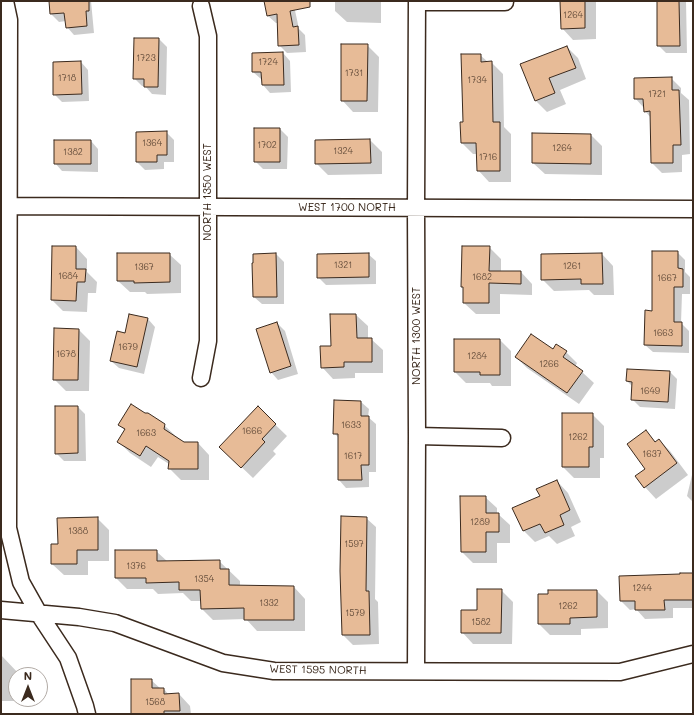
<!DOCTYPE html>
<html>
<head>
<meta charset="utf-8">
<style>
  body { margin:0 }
  #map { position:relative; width:694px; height:715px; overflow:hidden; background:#fff; font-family:Mali,sans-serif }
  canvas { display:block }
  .frame { position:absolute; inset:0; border:2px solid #3b2a1e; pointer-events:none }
  .north { position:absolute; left:8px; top:667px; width:40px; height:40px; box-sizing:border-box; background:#fff; border:1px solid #b1aaa5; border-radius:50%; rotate:0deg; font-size:11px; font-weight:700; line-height:16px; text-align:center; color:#3b2a1e }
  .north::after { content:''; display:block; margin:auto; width:14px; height:18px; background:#3b2a1e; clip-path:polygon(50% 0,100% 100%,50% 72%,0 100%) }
</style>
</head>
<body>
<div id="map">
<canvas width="694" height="715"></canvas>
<div class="frame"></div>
<div class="north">N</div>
</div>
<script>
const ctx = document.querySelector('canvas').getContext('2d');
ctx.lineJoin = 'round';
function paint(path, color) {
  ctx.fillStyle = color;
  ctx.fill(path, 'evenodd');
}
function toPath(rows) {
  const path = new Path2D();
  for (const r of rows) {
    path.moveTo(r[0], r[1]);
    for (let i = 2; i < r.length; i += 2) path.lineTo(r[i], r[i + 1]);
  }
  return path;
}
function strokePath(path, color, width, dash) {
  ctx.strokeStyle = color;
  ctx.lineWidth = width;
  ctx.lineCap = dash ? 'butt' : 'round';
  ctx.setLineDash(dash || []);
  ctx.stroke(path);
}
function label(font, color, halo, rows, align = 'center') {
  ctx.font = font + ' Mali,sans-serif';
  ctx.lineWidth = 4;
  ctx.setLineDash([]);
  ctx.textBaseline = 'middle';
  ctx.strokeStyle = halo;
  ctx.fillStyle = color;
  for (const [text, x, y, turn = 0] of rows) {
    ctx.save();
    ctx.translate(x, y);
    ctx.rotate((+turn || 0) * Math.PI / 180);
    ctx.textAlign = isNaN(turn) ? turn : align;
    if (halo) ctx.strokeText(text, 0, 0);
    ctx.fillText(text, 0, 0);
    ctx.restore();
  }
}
const shadow = toPath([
  [50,1,91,1,94,33,74,35,67,27,66,21,59,22,51,14],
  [265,1,293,1,299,29,305,35,306,52,287,53,279,45,278,23,276,23,268,16],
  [335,1,381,1,381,23,347,22,335,11],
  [561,1,596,1,596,39,573,40,562,28],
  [658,1,686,1,687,53,666,53,658,45],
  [135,39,159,39,167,47,166,95,152,94,145,86,142,86,134,78],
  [367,45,379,57,378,112,353,112,342,100],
  [567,47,578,58,586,79,560,90,566,104,547,112,535,100],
  [283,53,290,61,291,92,270,93,263,85,262,79,261,79,253,72],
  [480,55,488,62,491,62,503,74,504,127,511,134,511,182,489,182,478,170,478,154,473,154,462,143,464,123],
  [81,62,88,70,89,101,62,102,54,94],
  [671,78,681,88,681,93,689,100,690,154,682,155,682,172,662,173,652,163,651,118,645,111,644,108,635,98],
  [255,129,280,129,288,137,287,169,263,169,255,161],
  [166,132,174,140,174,162,164,162,164,169,145,170,137,162],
  [591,135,602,146,602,175,545,174,533,163],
  [370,140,382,152,382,174,328,175,316,163,316,141],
  [91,141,98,149,98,172,62,171,55,163],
  [76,247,87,259,87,272,97,282,96,293,88,293,87,312,63,311,52,300],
  [489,247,501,259,501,272,521,272,532,284,532,295,500,294,500,314,476,314,464,303],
  [677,252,685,260,685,272,690,277,690,294,682,294,681,323,689,331,689,353,653,352,645,345,653,312],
  [169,254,181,265,181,293,147,294,145,292,130,292,118,281],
  [276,254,284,262,284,304,262,304,254,297,254,255],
  [368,254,376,261,376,284,326,285,318,277],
  [602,254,613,266,614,295,594,295,589,290,554,291,542,279],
  [130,315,148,319,155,327,144,374,119,368,111,361,126,334],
  [331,315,356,315,368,326,368,339,371,339,383,350,383,373,355,373,355,378,333,379,322,367,332,346],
  [277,323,285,331,298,374,278,380,271,372],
  [79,330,90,341,89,391,66,391,54,379],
  [455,340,500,340,511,351,511,386,492,386,490,383,466,383,455,372],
  [553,350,566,352,577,363,575,367,582,372,594,383,579,404,527,368,516,357],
  [669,371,677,379,675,409,640,407,632,399,633,387,627,381],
  [361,402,369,409,368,417,376,424,376,472,369,472,369,487,346,488,339,480,339,438,334,433],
  [78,407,85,414,86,461,64,461,56,453],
  [258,408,287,436,273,451,276,454,253,478,232,458],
  [592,414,604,426,604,458,600,458,600,478,574,478,563,467],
  [120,425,164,425,183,443,198,443,209,455,209,480,181,480,169,468,169,464,158,457,151,467,130,453,118,441,125,431],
  [646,432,656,442,659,440,670,451,688,475,656,499,645,487,647,469],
  [692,475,693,475,693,502,687,496],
  [557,481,568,493,581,522,571,527,575,536,557,544,549,536,535,542,524,531,514,509,541,497],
  [485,497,497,508,497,514,498,514,510,525,510,543,497,543,497,563,473,563,462,552],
  [97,518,109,530,109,561,88,561,88,575,64,575,52,564,59,545],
  [366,518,376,527,375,599,378,602,379,644,353,645,343,635],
  [156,551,168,562,219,561,240,581,240,586,294,587,305,599,305,631,257,631,246,619,213,620,202,609,202,601,191,601,183,593,158,594,153,589,127,589,116,578],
  [693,574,693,608,673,608,673,618,645,619,636,609,630,610,621,601],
  [501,590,513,602,512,644,473,644,462,632,478,611],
  [597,591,608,602,608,628,581,629,581,635,550,635,539,624],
  [1,655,20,675,16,675,16,699,21,699,21,701,1,701],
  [151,680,161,689,164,689,169,695,179,694,190,706,191,714,132,714],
  [3,713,37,713,38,714,3,714]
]);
const building = toPath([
  [49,1,89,1,89,11,86,11,87,26,66,28,64,13,50,14,49,1],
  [264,1,310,1,310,7,290,11,293,27,298,26,299,45,278,46,277,14,267,16,264,1],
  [560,1,585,1,585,28,561,29,560,1],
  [657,1,679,1,680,46,657,46,657,1],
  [134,38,159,38,158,87,144,87,144,79,133,79,134,38],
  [341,44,368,44,367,101,341,101,341,44],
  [567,46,576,68,549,78,555,93,535,101,520,64,567,46],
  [283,52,284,85,262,85,261,72,252,72,252,53,283,52],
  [461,54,481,54,481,62,492,61,493,122,500,122,500,171,477,171,476,143,461,143,460,122,463,122,461,54],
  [81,61,82,94,53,95,53,62,81,61],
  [672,77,672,90,679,90,681,145,673,145,673,163,651,163,650,111,644,112,643,99,634,99,634,78,672,77],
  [254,128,280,128,280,162,254,162,254,128],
  [167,131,167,155,157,155,157,162,136,162,136,132,167,131],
  [532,133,591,134,591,164,532,163,532,133],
  [370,139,371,163,315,164,315,140,370,139],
  [54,140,91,140,91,164,54,164,54,140],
  [52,246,76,246,76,269,86,269,85,282,77,282,76,301,51,300,52,246],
  [462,246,490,246,489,271,521,271,521,284,489,283,489,303,463,303,463,287,461,287,462,246],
  [652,251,678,251,678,268,683,269,683,287,674,287,674,322,682,322,682,346,644,345,645,310,652,311,652,251],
  [117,253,170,253,170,282,134,283,134,281,117,281,117,253],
  [276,253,277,297,253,297,252,263,253,263,253,254,276,253],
  [369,253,369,277,317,278,317,254,369,253],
  [602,253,603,284,581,284,581,279,541,280,541,254,602,253],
  [129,314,148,318,137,367,110,361,117,331,125,333,129,314],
  [330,314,356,314,357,338,372,338,372,362,344,362,344,367,321,368,320,346,331,346,330,314],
  [277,322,291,366,270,373,256,329,277,322],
  [54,328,79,329,78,380,53,380,54,328],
  [531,334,553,349,556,344,567,351,563,357,583,371,567,393,515,357,531,334],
  [454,339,500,339,500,375,480,375,480,372,454,372,454,339],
  [627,369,670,371,668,402,631,400,632,382,626,381,627,369],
  [334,400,361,401,361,416,369,416,369,465,361,465,362,480,338,480,338,434,333,434,334,400],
  [131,404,145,413,148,413,165,424,164,429,184,442,198,442,198,469,168,469,169,461,146,446,140,456,117,442,125,429,118,425,131,404],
  [55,406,78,406,78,453,55,454,55,406],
  [258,406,276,424,262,439,265,442,241,468,219,447,258,406],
  [562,413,593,413,593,447,589,447,589,467,562,467,562,413],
  [646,430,655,442,659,439,677,463,644,488,635,476,645,469,627,444,646,430],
  [557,480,570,510,560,515,564,525,545,533,540,524,523,531,512,508,540,496,536,489,557,480],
  [460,496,486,496,486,513,499,513,499,532,486,532,486,552,461,552,460,496],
  [341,516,367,517,366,591,369,591,370,635,342,635,340,571,341,516],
  [98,517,98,550,77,550,77,564,51,564,51,544,58,544,57,518,98,517],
  [115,550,157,550,157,561,220,560,220,569,229,569,229,585,294,586,294,620,244,620,244,608,201,609,200,590,179,590,179,582,146,583,146,578,115,578,115,550],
  [680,573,693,573,693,600,664,600,665,610,635,610,635,601,620,601,619,576,680,574,680,573],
  [477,589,502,589,501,633,461,633,461,610,477,610,477,589],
  [548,590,597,590,597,617,570,618,570,624,538,624,538,594,548,594,548,590],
  [131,679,152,679,152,688,164,688,164,694,179,693,180,711,164,711,164,714,131,714,131,679]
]);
const minor = toPath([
  [5,1,9,20,8,528,21,582,39,614,68,658,85,706,87,714],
  [417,2,505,2],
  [201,6,208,36,208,341,201,378],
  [1,206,693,209],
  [417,436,502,438],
  [1,610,79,617,115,623,223,663,274,671,620,672,693,654],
  [416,671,417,436,416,208,417,1]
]);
const numberNames = [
  ["1264",573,15],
  ["1723",146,58],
  ["1724",268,62],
  ["1731",354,73],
  ["1718",67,78],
  ["1734",477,80],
  ["1721",657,94],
  ["1364",152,143],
  ["1702",267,145],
  ["1264",562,148],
  ["1324",343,151],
  ["1382",73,152],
  ["1716",488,157],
  ["1321",343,265],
  ["1261",572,266],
  ["1367",144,267],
  ["1684",68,276],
  ["1682",482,277],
  ["1667",667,278],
  ["1663",663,333],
  ["1679",128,347],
  ["1678",66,354],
  ["1284",477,356],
  ["1266",549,364],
  ["1649",650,391],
  ["1633",351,425],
  ["1666",252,431],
  ["1663",146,433],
  ["1262",578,437],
  ["1637",652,454],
  ["1617",353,456],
  ["1289",480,522],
  ["1388",78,531],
  ["1597",354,544],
  ["1376",136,566],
  ["1354",204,579],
  ["1244",642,588],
  ["1332",269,603],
  ["1262",568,606],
  ["1579",355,613],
  ["1582",481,622],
  ["1568",155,702]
];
const streetNames = [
  ["NORTH 1350 WEST",208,192,-90],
  ["WEST 1700 NORTH",347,208],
  ["NORTH 1300 WEST",417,336,-90],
  ["WEST 1595 NORTH",318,670,1]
];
paint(shadow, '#0003');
paint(building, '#e7bb97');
strokePath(building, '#3b2a1e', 1);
strokePath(minor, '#3b2a1e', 19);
strokePath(minor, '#fff', 16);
label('9px', '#664e3c', null, numberNames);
label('11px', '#3b2a1e', '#fff', streetNames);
</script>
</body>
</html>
